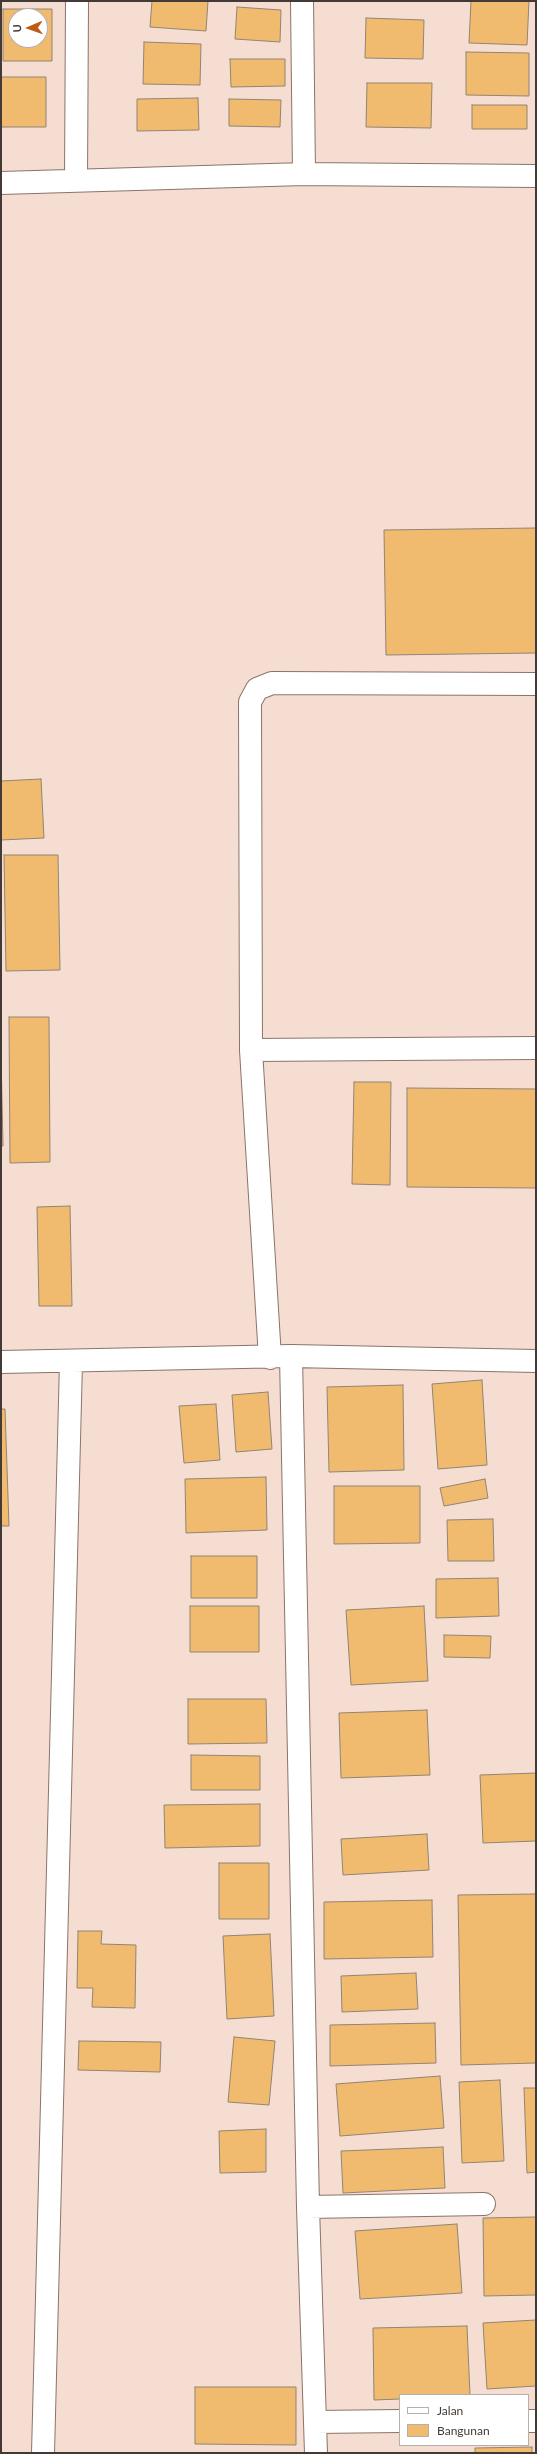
<!DOCTYPE html>
<html>
<head>
<meta charset="utf-8">
<style>
  body { margin:0 }
  #map { position:relative; width:537px; height:2454px; overflow:hidden; background:#f6ddd2; font-family:Lato,sans-serif }
  canvas { display:block }
  .frame { position:absolute; inset:0; border:2px solid #433935; pointer-events:none }
  .legend { position:absolute; left:399px; top:2394px; width:130px; height:52px; box-sizing:border-box; background:#fff; border:1px solid #b4b0ae; margin:0; padding:5px 7px; list-style:none; font-size:12px; color:#433935 }
  .legend li { display:flex; align-items:center; gap:8px; height:20px }
  .legend b { width:20px; border:1px solid #b4b0ae }
  .north { position:absolute; left:8px; top:8px; width:40px; height:40px; box-sizing:border-box; background:#fff; border:1px solid #b4b0ae; border-radius:50%; rotate:268deg; font-size:11px; font-weight:700; line-height:16px; text-align:center; color:#433935 }
  .north::after { content:''; display:block; margin:auto; width:14px; height:18px; background:#bc5d15; clip-path:polygon(50% 0,100% 100%,50% 72%,0 100%) }
</style>
</head>
<body>
<div id="map">
<canvas width="537" height="2454"></canvas>
<div class="frame"></div>
<ul class="legend">
<li><b style="height:5px;background:#fff"></b>Jalan</li>
<li><b style="height:11px;background:#f0bb6f"></b>Bangunan</li>
</ul>
<div class="north">U</div>
</div>
<script>
const ctx = document.querySelector('canvas').getContext('2d');
ctx.lineJoin = 'round';
function paint(path, color) {
  ctx.fillStyle = color;
  ctx.fill(path, 'evenodd');
}
function toPath(rows) {
  const path = new Path2D();
  for (const r of rows) {
    path.moveTo(r[0], r[1]);
    for (let i = 2; i < r.length; i += 2) path.lineTo(r[i], r[i + 1]);
  }
  return path;
}
function strokePath(path, color, width, dash) {
  ctx.strokeStyle = color;
  ctx.lineWidth = width;
  ctx.lineCap = dash ? 'butt' : 'round';
  ctx.setLineDash(dash || []);
  ctx.stroke(path);
}
const building = toPath([
  [152,1,208,1,206,31,150,27,152,1],
  [471,1,529,1,527,45,469,43,471,1],
  [237,7,281,10,280,42,235,39,237,7],
  [3,9,52,9,52,61,3,61,3,9],
  [16,16,40,16,40,40,16,40,16,16],
  [366,18,424,20,423,59,365,58,366,18],
  [144,42,201,44,200,85,143,84,144,42],
  [466,52,529,53,529,96,466,95,466,52],
  [230,59,285,59,285,86,231,87,230,59],
  [1,77,46,77,46,127,1,127,1,77],
  [367,83,432,83,431,128,366,127,367,83],
  [198,98,199,130,137,131,137,99,198,98],
  [229,99,281,100,280,127,229,126,229,99],
  [472,105,527,105,527,129,472,129,472,105],
  [536,528,536,653,386,655,384,530,536,528],
  [41,779,44,838,1,840,1,781,41,779],
  [4,855,58,855,60,970,6,971,4,855],
  [9,1017,49,1017,50,1162,10,1163,9,1017],
  [1,1054,3,1146,1,1146,1,1054],
  [354,1082,391,1082,390,1185,352,1184,354,1082],
  [407,1088,536,1089,536,1188,407,1187,407,1088],
  [70,1206,72,1306,39,1306,37,1207,70,1206],
  [482,1380,487,1465,438,1469,432,1384,482,1380],
  [403,1385,404,1470,329,1472,327,1387,403,1385],
  [268,1392,272,1449,236,1452,232,1395,268,1392],
  [216,1404,220,1460,184,1463,179,1406,216,1404],
  [1,1409,5,1409,9,1526,1,1526,1,1409],
  [266,1477,267,1530,186,1533,185,1479,266,1477],
  [485,1479,488,1498,444,1506,440,1488,485,1479],
  [334,1486,420,1486,420,1543,334,1544,334,1486],
  [493,1519,494,1561,448,1561,447,1520,493,1519],
  [191,1556,257,1556,257,1598,191,1598,191,1556],
  [498,1578,499,1616,436,1618,436,1579,498,1578],
  [190,1606,259,1606,259,1652,190,1652,190,1606],
  [424,1606,428,1681,351,1685,346,1610,424,1606],
  [444,1635,491,1636,490,1658,444,1657,444,1635],
  [188,1699,266,1699,267,1743,188,1744,188,1699],
  [427,1710,430,1775,341,1778,339,1713,427,1710],
  [191,1755,260,1756,260,1790,191,1790,191,1755],
  [536,1773,536,1841,483,1843,480,1775,536,1773],
  [260,1804,260,1846,165,1848,164,1805,260,1804],
  [427,1834,429,1870,343,1875,341,1839,427,1834],
  [219,1863,269,1863,269,1919,219,1919,219,1863],
  [536,1894,536,2063,461,2065,458,1895,536,1894],
  [432,1900,433,1957,324,1959,324,1902,432,1900],
  [78,1931,102,1931,101,1944,136,1945,135,2008,92,2007,93,1988,77,1988,78,1931],
  [270,1934,274,2016,227,2019,223,1936,270,1934],
  [416,1973,418,2009,342,2012,341,1976,416,1973],
  [435,2023,436,2063,330,2066,330,2025,435,2023],
  [234,2037,275,2041,269,2105,228,2102,234,2037],
  [79,2041,161,2042,160,2072,78,2070,79,2041],
  [440,2076,444,2128,340,2136,336,2084,440,2076],
  [500,2080,504,2161,462,2163,459,2082,500,2080],
  [524,2088,536,2088,536,2172,527,2173,524,2088],
  [266,2129,266,2172,220,2173,219,2131,266,2129],
  [443,2147,445,2188,343,2193,341,2151,443,2147],
  [536,2217,536,2295,484,2296,483,2218,536,2217],
  [457,2224,462,2293,360,2299,355,2231,457,2224],
  [536,2320,536,2386,487,2389,483,2323,536,2320],
  [467,2326,470,2395,400,2395,400,2399,374,2400,373,2328,467,2326],
  [195,2387,296,2387,296,2445,195,2444,195,2387],
  [532,2447,532,2453,475,2453,475,2448,532,2447]
]);
const minor = toPath([
  [302,1,304,174],
  [76,180,77,1],
  [1,183,304,174,536,176],
  [251,1050,536,1048],
  [291,1356,308,2207,316,2453],
  [270,1358,251,1050,250,702,257,689,272,683,536,684],
  [1,1362,291,1356,536,1361],
  [308,2207,484,2204],
  [528,2421,536,2421],
  [315,2422,400,2421],
  [43,2453,71,1362]
]);
paint(building, '#f0bb6f');
strokePath(building, '#928472', 1);
strokePath(minor, '#8a746a', 24);
strokePath(minor, '#fff', 22);
</script>
</body>
</html>
